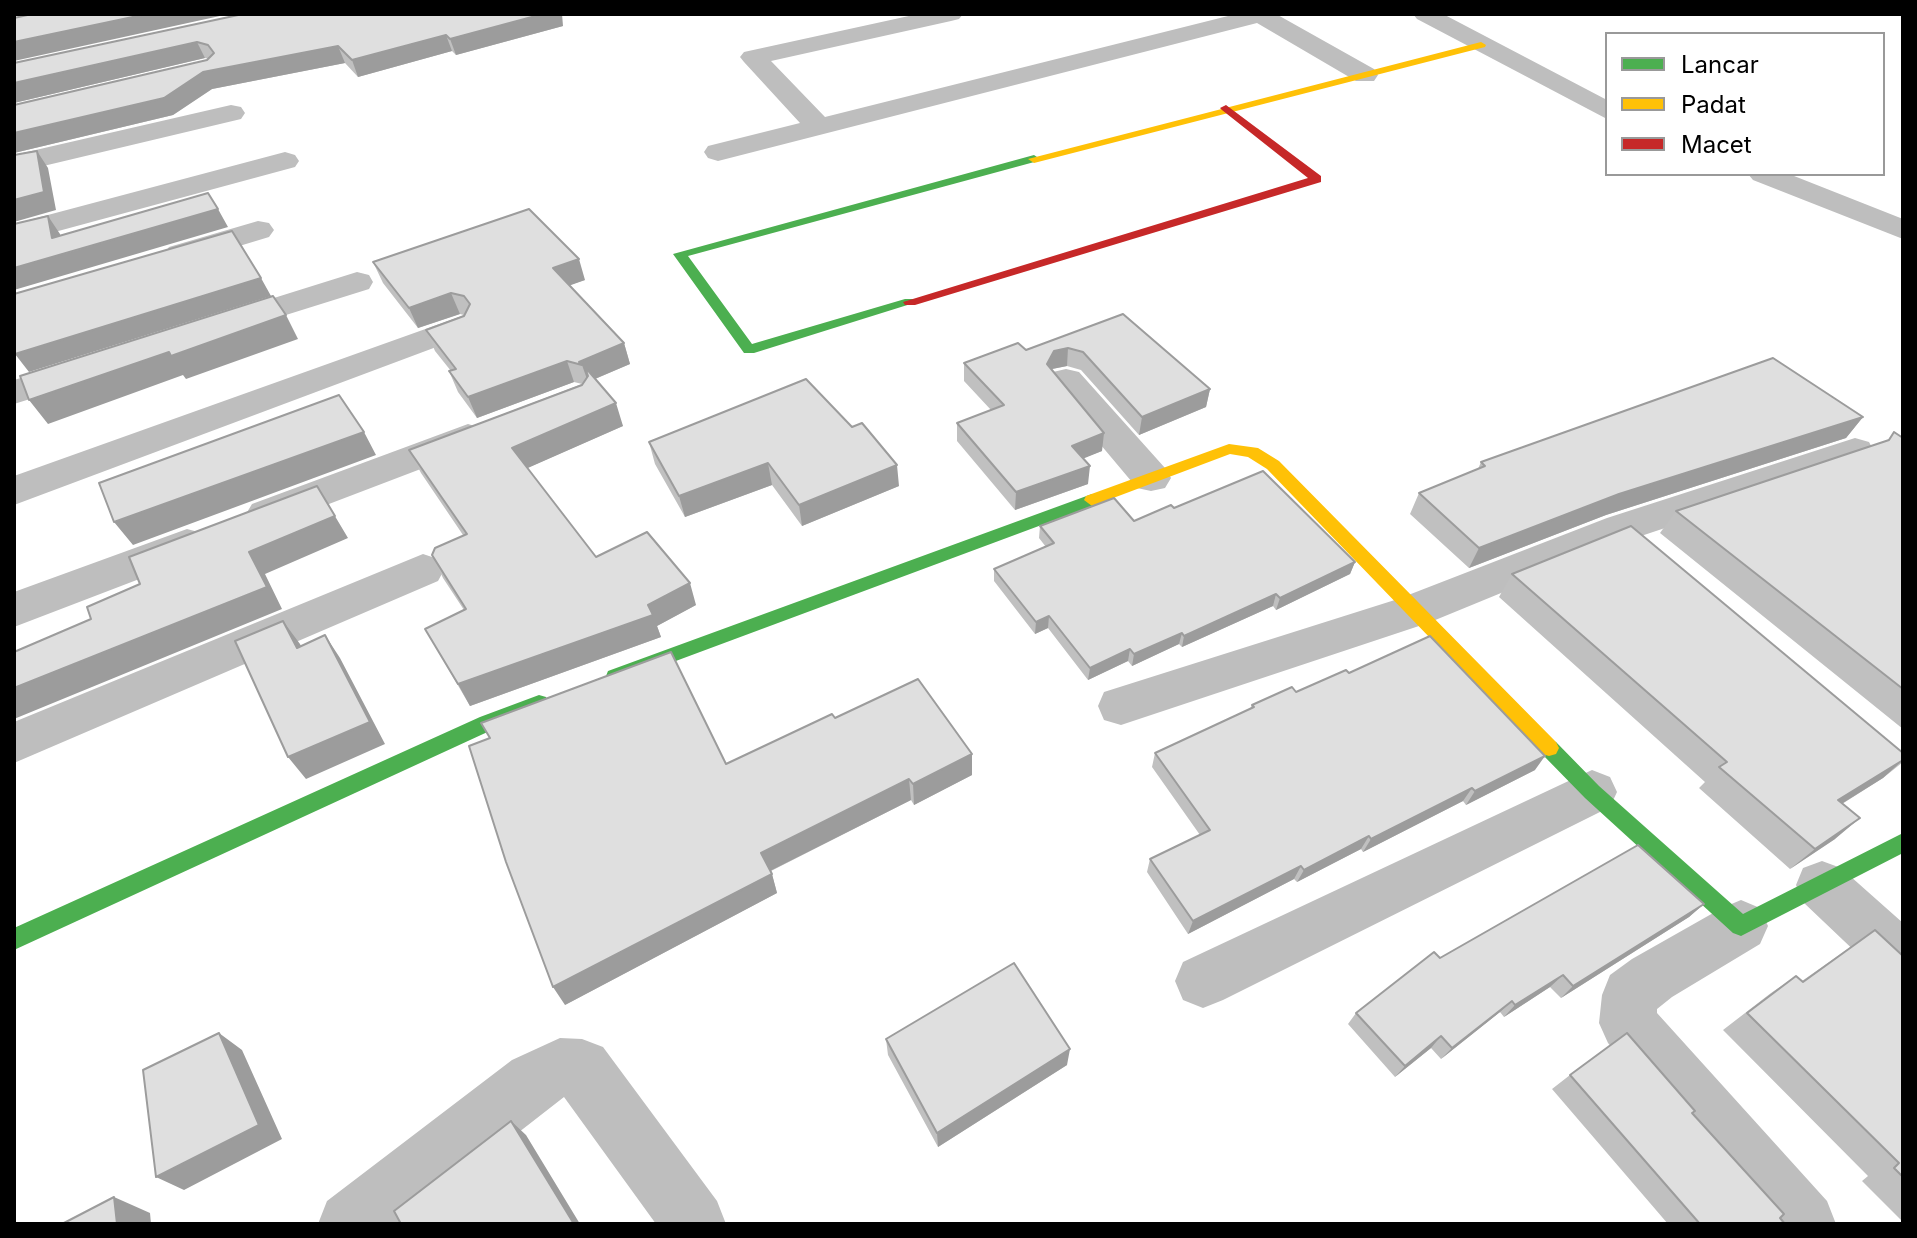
<!DOCTYPE html>
<html>
<head>
<meta charset="utf-8">
<style>
  body { margin:0 }
  #map { position:relative; width:1917px; height:1238px; overflow:hidden; background:#fff; font-family:Inter,sans-serif }
  canvas { display:block }
  .frame { position:absolute; inset:0; border:16px solid #000; pointer-events:none }
  .legend { position:absolute; left:1605px; top:32px; width:280px; height:144px; box-sizing:border-box; background:#fff; border:2px solid #999; margin:0; padding:10px 14px; list-style:none; font-size:24px; color:#000 }
  .legend li { display:flex; align-items:center; gap:16px; height:40px }
  .legend b { width:40px; border:2px solid #999 }
</style>
</head>
<body>
<div id="map">
<canvas width="1917" height="1238"></canvas>
<div class="frame"></div>
<ul class="legend">
<li><b style="height:10px;background:#4caf50"></b>Lancar</li>
<li><b style="height:10px;background:#ffc107"></b>Padat</li>
<li><b style="height:10px;background:#c62828"></b>Macet</li>
</ul>
</div>
<script>
const ctx = document.querySelector('canvas').getContext('2d');
ctx.lineJoin = 'round';
function toPath(rows) {
  const path = new Path2D();
  for (const r of rows) {
    path.moveTo(r[0], r[1]);
    for (let i = 2; i < r.length; i += 2) path.lineTo(r[i], r[i + 1]);
  }
  return path;
}
function paint(path, color) {
  ctx.fillStyle = color;
  ctx.fill(path, 'evenodd');
}
function strokePath(path, color, width, dash) {
  ctx.strokeStyle = color;
  ctx.lineWidth = width;
  ctx.lineCap = dash ? 'butt' : 'round';
  ctx.setLineDash(dash || []);
  ctx.stroke(path);
}
const street = toPath([
  [918,14,963,14,959,19,951,21,771,61,825,117,1236,14,1276,14,1374,69,1378,75,1374,81,1356,81,1257,23,718,161,708,158,704,152,708,146,800,123,744,62,740,57,744,52,918,14],
  [1413,14,1443,14,1607,100,1607,119,1417,19,1413,14],
  [231,105,241,107,245,113,241,119,14,173,14,155,231,105],
  [285,152,295,155,299,161,295,167,14,243,14,224,285,152],
  [1748,174,1789,174,1903,219,1903,239,1753,180,1748,174],
  [258,221,269,223,274,230,269,237,180,264,169,261,164,254,169,247,258,221],
  [357,272,369,275,373,282,369,289,222,335,210,332,205,325,210,318,357,272],
  [459,317,471,320,476,327,471,334,14,505,14,476,459,317],
  [81,360,94,363,99,371,94,379,14,404,14,380,81,360],
  [1066,369,1079,372,1165,468,1171,478,1165,488,1151,491,1137,488,1053,388,1048,380,1053,372,1066,369],
  [468,424,481,428,487,437,481,446,266,528,252,524,246,514,252,504,468,424],
  [1855,438,1869,442,1874,451,1869,460,1635,538,1428,623,1121,725,1104,720,1098,706,1104,692,1398,599,1607,518,1855,438],
  [187,529,202,533,208,544,202,555,14,627,14,592,187,529],
  [423,554,438,559,444,570,438,581,14,763,14,722,423,554],
  [1592,770,1610,777,1617,792,1610,807,1223,1000,1203,1008,1183,1000,1175,981,1183,962,1592,770],
  [1822,861,1841,868,1903,923,1903,986,1883,978,1803,902,1796,885,1803,868,1822,861],
  [1741,900,1760,908,1768,926,1760,944,1672,997,1657,1009,1657,1013,1827,1201,1836,1224,1762,1224,1608,1043,1599,1023,1602,995,1610,975,1632,959,1722,908,1741,900],
  [560,1038,582,1039,603,1047,717,1201,726,1224,656,1224,564,1097,401,1224,318,1224,327,1201,512,1060,560,1038]
]);
const fast = toPath([
  [1034,155,1040,159,1038,161,688,256,752,344,905,299,915,299,917,302,754,353,744,353,673,254,1034,155],
  [1092,494,1098,496,1100,500,1098,504,622,681,608,681,606,676,608,671,1092,494],
  [539,695,546,697,549,703,546,709,494,729,14,950,14,928,480,717,539,695],
  [1549,740,1556,742,1599,786,1743,914,1903,833,1903,853,1741,936,1733,933,1585,798,1542,754,1539,748,1542,742,1549,740]
]);
const slow = toPath([
  [1481,42,1486,45,1485,47,1034,163,1028,159,1481,42],
  [1229,444,1258,448,1279,461,1556,742,1559,748,1556,754,1549,756,1542,754,1267,469,1248,457,1230,454,1092,506,1084,500,1086,496,1229,444]
]);
const jam = toPath([
  [1226,105,1321,176,1321,182,915,305,905,305,903,302,1308,178,1222,110,1220,108,1226,105]
]);
const wall = toPath([
  [243,14,563,26,456,55,452,51,358,77,345,63,212,89,173,115,14,153,14,105,207,60,209,59,205,58,14,103,14,63],
  [373,262,585,280,569,285,624,343,630,364,595,379,623,426,527,468,596,557,696,605,657,626,661,637,470,706,425,629,464,610,443,578,432,555,463,535,421,473,409,450,582,384,574,382,477,418,458,392,449,371,451,371,435,351,426,330,464,315,460,314,418,328,383,283],
  [1123,314,1210,389,1206,407,1139,435,1081,370,1067,366,1052,369,1102,451,1083,458,1088,484,1015,510,957,441,957,423,991,410,964,381,964,363,1026,350],
  [1863,417,1846,438,1606,515,1469,568,1410,514,1419,493,1478,469,1481,462],
  [1894,432,1903,438,1903,729,1660,533,1676,511,1887,441],
  [649,442,899,486,802,526,772,485,685,517,655,464],
  [1174,508,1355,562,1350,574,1276,610,1273,606,1182,647,1179,644,1132,666,1128,661,1088,680,1048,628,1035,634,994,581,994,569,1046,547,1039,538,1040,526,1134,521],
  [1512,574,1903,753,1903,762,1883,778,1842,804,1835,839,1790,869,1699,788,1705,782,1499,597],
  [1349,673,1535,770,1466,805,1463,801,1363,852,1361,849,1297,882,1294,879,1188,934,1147,872,1150,859,1200,835,1152,767,1155,753,1250,709,1252,705,1296,692],
  [835,718,972,754,972,775,914,805,911,800,771,871,777,893,565,1005,726,764],
  [1704,904,1689,917,1561,998,1550,987,1504,1017,1500,1012,1441,1059,1431,1048,1395,1077,1348,1024,1356,1013,1440,958],
  [1875,930,1903,956,1903,1222,1862,1181,1868,1176,1723,1030,1771,993,1796,976,1802,981],
  [886,1039,1067,1065,938,1147,888,1055],
  [1570,1075,1692,1113,1785,1224,1668,1224,1552,1089]
]);
const shadedWall = toPath([
  [147,14,229,14,14,61,14,42],
  [543,14,562,14,563,26,456,55,450,39],
  [446,35,452,51,358,77,352,60],
  [197,42,205,58,14,103,14,83],
  [338,46,345,63,212,89,173,115,14,153,14,133,203,72],
  [37,151,48,168,56,210,14,222,14,200],
  [218,209,228,227,14,290,14,268,52,238,48,216,60,234,64,254],
  [579,259,585,280,560,289,553,268],
  [261,278,271,296,29,372,15,354],
  [451,293,460,314,418,328,409,308],
  [286,315,298,339,186,379,183,375,48,424,29,400,169,352],
  [624,343,630,364,590,381,585,367,589,381,588,382,582,365,579,362],
  [1068,348,1067,366,1052,369,1045,382,1047,364,1054,351],
  [567,361,574,382,477,418,468,397],
  [1210,389,1206,407,1139,435,1142,417],
  [616,403,623,426,521,471,512,448],
  [1863,417,1846,438,1606,515,1469,568,1479,548,1619,494],
  [364,432,376,455,133,545,114,522],
  [1104,433,1102,451,1070,464,1072,446],
  [768,463,772,485,685,517,679,496],
  [897,465,899,486,802,526,799,505],
  [1090,466,1088,484,1015,510,1016,492],
  [317,486,348,538,265,574,282,609,14,719,14,688,249,552],
  [1355,562,1350,574,1276,610,1280,598],
  [690,583,696,605,657,626,661,637,470,706,458,684,648,605],
  [1276,594,1273,606,1182,647,1184,636],
  [1049,616,1048,628,1035,634,1036,622],
  [283,621,300,644,313,671,297,648],
  [1182,633,1179,644,1132,666,1134,654],
  [325,635,340,658,385,744,306,779,288,757],
  [1130,649,1128,661,1088,680,1090,668],
  [972,754,972,775,914,805,913,784],
  [1545,756,1535,770,1466,805,1475,791],
  [1903,760,1883,778,1814,821,1838,800],
  [909,779,911,800,766,873,761,853],
  [1472,788,1463,801,1363,852,1371,839],
  [1860,818,1835,839,1790,869,1815,849],
  [1369,836,1361,849,1297,882,1304,870],
  [1301,866,1294,879,1188,934,1193,921],
  [772,874,777,893,565,1005,553,987],
  [1704,904,1689,917,1561,998,1573,986],
  [1563,975,1550,987,1504,1017,1515,1005],
  [1512,1001,1500,1012,1441,1059,1452,1048],
  [219,1033,242,1050,282,1139,184,1190,156,1177],
  [1441,1036,1431,1048,1395,1077,1405,1066],
  [1070,1049,1067,1065,938,1147,937,1133],
  [511,1121,526,1135,580,1224,574,1224],
  [114,1197,150,1213,151,1224,117,1224]
]);
const building = toPath([
  [32,14,147,14,14,42,14,18,32,14],
  [243,14,543,14,450,39,446,35,352,60,338,46,203,72,164,98,14,133,14,105,207,60,214,53,208,45,197,42,14,83,14,63,243,14],
  [37,151,44,192,14,200,14,155,37,151],
  [208,193,218,209,14,268,14,224,48,216,52,238,208,193],
  [529,209,579,259,553,268,624,343,579,362,582,365,567,361,468,397,449,371,456,369,426,330,464,316,470,304,464,296,451,293,409,308,373,262,529,209],
  [232,231,261,278,15,354,14,294,232,231],
  [273,296,286,315,171,356,169,352,29,400,20,376,273,296],
  [1123,314,1210,389,1142,417,1083,352,1068,348,1054,351,1047,364,1104,433,1072,446,1090,466,1016,492,957,423,1004,405,964,363,1018,343,1026,350,1123,314],
  [1773,358,1863,417,1619,494,1479,548,1419,493,1485,466,1481,462,1773,358],
  [585,367,616,403,512,448,596,557,647,532,690,583,648,605,653,615,458,684,425,629,466,609,432,555,435,548,467,534,409,450,582,385,588,376,585,367],
  [806,379,852,427,862,423,897,465,799,505,768,463,679,496,649,442,806,379],
  [339,395,364,432,114,522,99,483,339,395],
  [1894,432,1903,438,1903,689,1676,511,1889,440,1894,432],
  [1263,471,1355,562,1280,598,1276,594,1184,636,1182,633,1134,654,1130,649,1090,668,1049,616,1036,622,994,569,1054,543,1040,526,1114,498,1134,521,1171,505,1174,508,1263,471],
  [317,486,335,516,249,552,267,587,14,688,14,652,91,619,87,607,140,584,129,557,317,486],
  [1631,526,1903,753,1903,760,1838,800,1860,818,1815,849,1719,767,1727,762,1512,574,1631,526],
  [283,621,297,648,325,635,370,722,288,757,235,641,283,621],
  [1430,636,1545,756,1475,791,1472,788,1371,839,1369,836,1304,870,1301,866,1193,921,1150,859,1210,830,1155,753,1254,707,1252,705,1292,687,1296,692,1346,670,1349,673,1430,636],
  [671,652,726,764,832,714,835,718,918,679,972,754,913,784,909,779,761,853,772,874,553,987,506,862,469,746,490,738,481,723,671,652],
  [1638,845,1704,904,1573,986,1563,975,1515,1005,1512,1001,1452,1048,1441,1036,1405,1066,1356,1013,1434,952,1440,958,1638,845],
  [1875,930,1903,956,1903,1177,1894,1168,1899,1163,1747,1013,1796,976,1803,982,1875,930],
  [1014,963,1070,1049,937,1133,886,1039,1014,963],
  [219,1033,259,1125,156,1177,143,1070,219,1033],
  [1627,1033,1695,1111,1692,1113,1784,1214,1780,1218,1785,1224,1700,1224,1570,1075,1627,1033],
  [511,1121,574,1224,401,1224,394,1211,511,1121],
  [114,1197,117,1224,62,1224,114,1197]
]);
paint(street, '#bebebe');
paint(fast, '#4caf50');
paint(slow, '#ffc107');
paint(jam, '#c62828');
paint(wall, '#c0c0c0');
paint(shadedWall, '#9c9c9c');
paint(building, '#dfdfdf');
strokePath(building, '#9c9c9c', 2);
</script>
</body>
</html>
